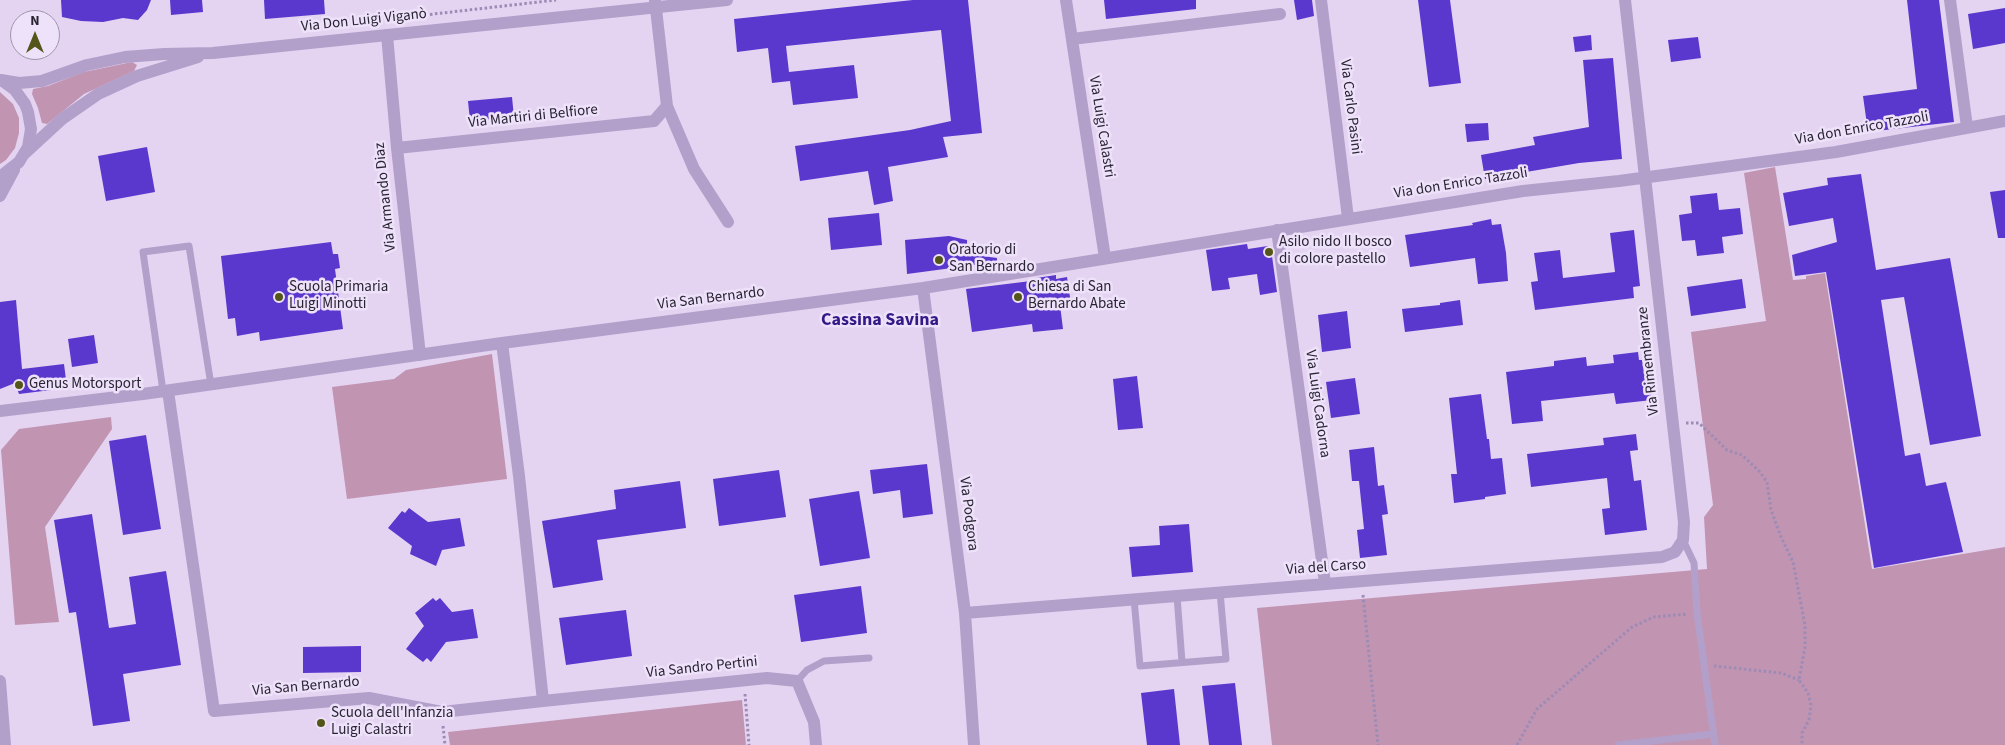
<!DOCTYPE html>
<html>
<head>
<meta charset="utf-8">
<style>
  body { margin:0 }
  #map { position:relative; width:2005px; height:745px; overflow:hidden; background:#e4d4f2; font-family:"Source Sans 3",sans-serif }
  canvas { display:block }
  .north { position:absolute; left:10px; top:10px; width:50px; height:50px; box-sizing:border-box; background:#eee1fa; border:1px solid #9f95aa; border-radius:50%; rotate:0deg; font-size:14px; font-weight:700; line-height:20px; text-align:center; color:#292433 }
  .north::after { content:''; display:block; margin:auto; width:18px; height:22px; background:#535618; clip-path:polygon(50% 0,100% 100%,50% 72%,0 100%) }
</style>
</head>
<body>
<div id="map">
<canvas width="2005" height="745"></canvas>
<div class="north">N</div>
</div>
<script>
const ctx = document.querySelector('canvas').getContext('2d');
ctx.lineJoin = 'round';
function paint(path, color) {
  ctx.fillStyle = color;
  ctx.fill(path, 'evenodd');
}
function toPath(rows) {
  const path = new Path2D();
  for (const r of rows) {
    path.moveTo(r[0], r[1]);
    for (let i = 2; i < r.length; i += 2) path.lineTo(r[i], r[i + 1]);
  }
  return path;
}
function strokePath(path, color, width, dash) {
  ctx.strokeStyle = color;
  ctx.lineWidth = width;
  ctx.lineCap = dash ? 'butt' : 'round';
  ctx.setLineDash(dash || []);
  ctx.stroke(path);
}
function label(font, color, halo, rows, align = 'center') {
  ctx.font = font + ' "Source Sans 3",sans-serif';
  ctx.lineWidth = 5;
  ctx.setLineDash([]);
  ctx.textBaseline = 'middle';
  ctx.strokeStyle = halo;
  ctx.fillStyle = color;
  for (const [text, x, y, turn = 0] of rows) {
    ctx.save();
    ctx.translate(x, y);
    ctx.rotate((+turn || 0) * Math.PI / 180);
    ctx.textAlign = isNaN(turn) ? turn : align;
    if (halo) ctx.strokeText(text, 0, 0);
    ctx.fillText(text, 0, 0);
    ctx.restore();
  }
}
const green = toPath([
  [132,62,137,65,134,71,84,94,47,124,42,123,38,108,32,94,33,89,48,86,84,72],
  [0,92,13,104,19,118,19,133,15,148,6,160,0,164],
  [1775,167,1793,280,1806,279,1806,276,1825,273,1872,569,2005,547,2005,745,1272,745,1257,608,1707,569,1704,517,1713,505,1691,332,1766,321,1744,173],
  [492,354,507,479,347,499,332,387,394,379,406,370],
  [111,417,112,429,45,527,59,622,15,625,1,450,19,429],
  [742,700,746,745,450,745,448,732]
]);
const building = toPath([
  [61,0,151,0,147,10,138,20,123,18,103,22,81,21,62,17],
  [170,0,202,0,203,12,171,15],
  [264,0,324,0,325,14,265,19],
  [913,0,968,0,982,133,943,137,948,157,888,167,893,201,874,205,868,171,800,181,795,146,910,130,951,121,941,30,786,46,789,72,854,65,858,98,793,105,790,81,772,83,768,48,737,52,734,19],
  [1104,0,1196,0,1196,9,1106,19],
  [1294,0,1312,0,1314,16,1297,20],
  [1418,0,1450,0,1461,83,1429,87],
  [1907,0,1939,0,1954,122,1868,132,1863,96,1917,89],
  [2005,8,2005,43,1973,49,1968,14],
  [1591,35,1592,50,1575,52,1573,37],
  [1698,37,1701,58,1671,62,1668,40],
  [1613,58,1622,159,1579,163,1485,179,1481,155,1535,145,1533,137,1589,127,1583,60],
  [512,97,514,117,470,121,468,101],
  [1488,123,1489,140,1467,142,1465,124],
  [147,147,155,192,106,201,98,156],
  [1861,174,1876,270,1950,258,1981,436,1930,445,1904,297,1881,300,1905,456,1920,453,1926,486,1946,482,1963,552,1874,568,1826,272,1795,276,1792,255,1837,242,1833,218,1789,226,1783,193,1828,185,1827,178],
  [2005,190,2005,238,1998,238,1990,192],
  [1717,193,1719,210,1740,208,1743,234,1722,237,1724,253,1697,256,1695,240,1682,241,1679,215,1692,213,1690,196],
  [879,213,882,245,831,250,828,218],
  [1491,219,1492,225,1501,224,1506,253,1508,281,1478,284,1475,258,1410,267,1405,235,1473,225,1472,223],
  [1634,230,1640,286,1633,287,1634,298,1535,310,1531,282,1538,281,1534,253,1560,250,1563,278,1615,272,1610,233],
  [949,236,967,240,967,254,997,258,997,262,907,274,905,240],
  [331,242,333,254,338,254,340,268,335,269,343,329,260,341,259,332,237,336,235,318,228,319,221,256],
  [1247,244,1248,249,1268,246,1271,249,1277,292,1260,295,1257,274,1228,278,1230,289,1212,291,1206,250],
  [1056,275,1056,279,1067,277,1071,304,1060,305,1063,329,1033,332,1032,324,972,332,966,289,1031,281,1030,279],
  [1742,279,1746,308,1691,316,1687,287],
  [16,300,22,369,64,364,67,388,19,394,15,383,0,389,0,302],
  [1460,300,1463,325,1405,332,1402,309,1440,305,1440,303],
  [1347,311,1351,348,1322,352,1318,315],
  [94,335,98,363,72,367,68,339],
  [1638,352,1639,360,1642,360,1644,374,1649,373,1652,400,1616,404,1614,393,1541,401,1543,421,1512,424,1506,372,1554,366,1554,361,1586,357,1587,366,1614,363,1613,355],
  [1137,376,1143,428,1118,430,1113,379],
  [1355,378,1360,414,1331,418,1326,382],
  [1481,394,1487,439,1489,439,1491,459,1502,458,1506,494,1485,497,1485,499,1454,503,1451,474,1457,474,1449,398],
  [1636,434,1638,450,1630,451,1634,481,1641,480,1647,530,1605,535,1602,509,1610,508,1607,478,1531,487,1527,454,1604,445,1603,438],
  [146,435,161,529,123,535,109,441],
  [1374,447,1378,486,1384,485,1388,514,1382,515,1387,555,1360,558,1357,530,1364,529,1359,481,1352,481,1349,450],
  [927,464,933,514,903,518,900,490,873,494,870,470],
  [779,470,786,517,719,526,713,479],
  [680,481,686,528,597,540,603,580,553,588,542,521,616,509,614,490],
  [859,491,870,558,820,566,809,499],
  [409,508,428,522,460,518,465,546,442,550,436,566,410,554,412,546,388,528,402,511,405,513],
  [92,514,109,628,136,624,129,577,166,571,181,665,123,674,130,721,93,726,76,612,69,613,54,520],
  [1189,524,1193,572,1132,577,1129,547,1160,545,1159,526],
  [861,586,867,633,801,642,794,595],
  [433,598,436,601,440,598,452,612,473,609,478,638,446,642,431,662,427,658,423,662,406,649,424,626,415,613],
  [626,610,632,656,566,665,559,618],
  [361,646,361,672,303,673,303,647],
  [1235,683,1242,745,1209,745,1202,686],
  [1174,689,1180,745,1147,745,1141,693]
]);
const path = toPath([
  [425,15,556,0],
  [1686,423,1699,423,1727,450,1742,455,1759,471,1767,482,1771,510,1781,537,1793,562,1805,625,1805,647,1799,680,1808,693,1811,705,1809,720,1802,733,1802,745],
  [1363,595,1378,745],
  [1714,666,1781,673,1799,680],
  [745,694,749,745],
  [443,726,445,745],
  [1517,745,1537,709,1632,627,1654,617,1688,614]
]);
const service = toPath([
  [163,391,143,252,189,246,211,385],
  [1683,540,1694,563,1697,613,1715,745],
  [1177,596,1182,662],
  [1134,599,1140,666,1226,659,1220,592],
  [797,681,807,670,824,661,869,658],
  [1618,745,1713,734]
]);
const minor = toPath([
  [655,0,667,106,694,169,728,222],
  [1066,0,1105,258],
  [1321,0,1348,218],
  [1950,0,1967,127],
  [387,35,397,148,420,355],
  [1072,39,1280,14],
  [397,148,654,121,667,106],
  [1277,230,1325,583],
  [923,288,965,613,974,745],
  [168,391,214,711,369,698,442,712,543,701,519,476,502,343],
  [0,411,143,394,502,343,923,288,1523,191,1619,181,1836,152,2005,121],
  [965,613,1662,557,1675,552,1683,540,1684,522,1625,0],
  [543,701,767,678,797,681,814,722,816,745]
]);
const tertiary = toPath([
  [1,80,19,83,42,81,87,65,125,57,164,54,213,53,727,0],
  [24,154,62,119,98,94,137,76,198,57],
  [0,177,19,162,28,147,31,129,28,112,25,104,15,90,4,82],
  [0,196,14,170],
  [0,681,5,745]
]);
const markers = [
  [1269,252,5,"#535618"],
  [939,260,5,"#535618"],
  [279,297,5,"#535618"],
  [1018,297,5,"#535618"],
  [19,385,5,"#535618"],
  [321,723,5,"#535618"]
];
const streetNames = [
  ["Via Don Luigi Viganò",364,21,-6],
  ["Via Carlo Pasini",1350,107,83],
  ["Via Martiri di Belfiore",533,117,-6],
  ["Via Luigi Calastri",1101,127,81],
  ["Via don Enrico Tazzoli",1862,129,-10],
  ["Via don Enrico Tazzoli",1461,184,-9],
  ["Via Armando Diaz",386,197,-96],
  ["Via San Bernardo",711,299,-7],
  ["Via Rimembranze",1649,361,-96],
  ["Via Luigi Cadorna",1317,404,82],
  ["Via Podgora",968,514,83],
  ["Via del Carso",1326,568,-4],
  ["Via Sandro Pertini",702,668,-6],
  ["Via San Bernardo",306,687,-5]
];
const poiNames = [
  ["Asilo nido Il bosco",1279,243],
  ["di colore pastello",1279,260],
  ["Oratorio di",949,251],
  ["San Bernardo",949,268],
  ["Scuola Primaria",289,288],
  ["Luigi Minotti",289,305],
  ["Chiesa di San",1028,288],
  ["Bernardo Abate",1028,305],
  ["Genus Motorsport",29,385],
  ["Scuola dell'Infanzia",331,714],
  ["Luigi Calastri",331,731]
];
const quarterNames = [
  ["Cassina Savina",880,321]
];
paint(green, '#c194b2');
paint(building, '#5a37cd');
strokePath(path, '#9d8bb5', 3, [2.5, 2.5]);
strokePath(service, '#b3a0ca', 7);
strokePath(minor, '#b3a0ca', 12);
strokePath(tertiary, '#b3a0ca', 12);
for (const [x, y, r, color] of markers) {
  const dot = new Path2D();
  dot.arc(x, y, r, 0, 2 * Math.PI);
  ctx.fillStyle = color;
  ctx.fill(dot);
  strokePath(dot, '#eee1fa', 2);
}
label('15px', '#292433', '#eee1fa', streetNames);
label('15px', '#292433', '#eee1fa', poiNames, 'left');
label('bold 18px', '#321986', '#eee1fa', quarterNames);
</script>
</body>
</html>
